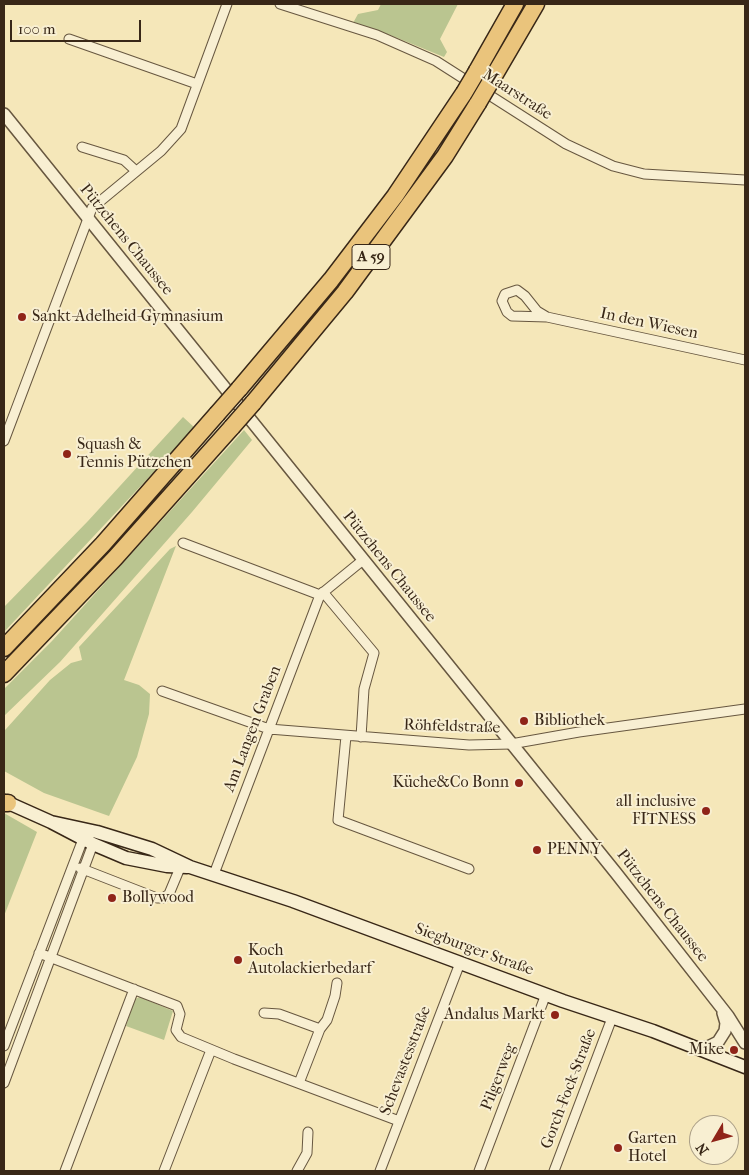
<!DOCTYPE html>
<html>
<head>
<meta charset="utf-8">
<style>
  body { margin:0 }
  #map { position:relative; width:749px; height:1175px; overflow:hidden; background:#f5e7b9; font-family:"IM FELL French Canon",serif }
  canvas { display:block }
  .frame { position:absolute; inset:0; border:5px solid #382717; pointer-events:none }
  .north { position:absolute; left:689px; top:1115px; width:50px; height:50px; box-sizing:border-box; background:#f8efd2; border:1px solid #ab9f87; border-radius:50%; rotate:233deg; font-size:14px; font-weight:700; line-height:20px; text-align:center; color:#382717 }
  .north::after { content:''; display:block; margin:auto; width:18px; height:22px; background:#8f2418; clip-path:polygon(50% 0,100% 100%,50% 72%,0 100%) }
  .scale { position:absolute; left:10px; top:20px; width:131px; height:22px; box-sizing:border-box; border:2px solid #382717; border-top:0; padding-left:6px; font-size:15px; line-height:18px; white-space:nowrap; color:#382717; -webkit-text-stroke:4px #f8efd2; paint-order:stroke }
</style>
</head>
<body>
<div id="map">
<canvas width="749" height="1175"></canvas>
<div class="frame"></div>
<div class="north">N</div>
<div class="scale">100 m</div>
</div>
<script>
const ctx = document.querySelector('canvas').getContext('2d');
ctx.lineJoin = 'round';
function paint(path, color) {
  ctx.fillStyle = color;
  ctx.fill(path, 'evenodd');
}
function toPath(rows) {
  const path = new Path2D();
  for (const r of rows) {
    path.moveTo(r[0], r[1]);
    for (let i = 2; i < r.length; i += 2) path.lineTo(r[i], r[i + 1]);
  }
  return path;
}
function strokePath(path, color, width, dash) {
  ctx.strokeStyle = color;
  ctx.lineWidth = width;
  ctx.lineCap = dash ? 'butt' : 'round';
  ctx.setLineDash(dash || []);
  ctx.stroke(path);
}
function label(font, color, halo, rows, align = 'center') {
  ctx.font = font + ' "IM FELL French Canon",serif';
  ctx.lineWidth = 4;
  ctx.setLineDash([]);
  ctx.textBaseline = 'middle';
  ctx.strokeStyle = halo;
  ctx.fillStyle = color;
  for (const [text, x, y, turn = 0] of rows) {
    ctx.save();
    ctx.translate(x, y);
    ctx.rotate((+turn || 0) * Math.PI / 180);
    ctx.textAlign = isNaN(turn) ? turn : align;
    if (halo) ctx.strokeText(text, 0, 0);
    ctx.fillText(text, 0, 0);
    ctx.restore();
  }
}
const green = toPath([
  [381,4,458,4,440,39,447,52,444,57,390,35,353,23,358,14,378,10],
  [183,417,195,428,4,632,4,607,88,521],
  [244,430,252,440,192,512,60,662,4,716,4,689,52,641],
  [176,546,124,680,139,685,150,694,149,714,137,757,109,816,44,793,4,771,4,731,6,729,50,680,71,663,82,660,79,647,170,549],
  [4,813,37,832,4,916],
  [140,997,173,1011,164,1040,126,1026,135,999]
]);
const minor = toPath([
  [280,4,377,35,436,61,566,144,613,166,644,174,745,180],
  [69,39,197,84],
  [82,147,124,160,136,171],
  [547,317,537,311,525,296,517,290,505,294,502,301,507,312,512,316,547,317,745,360],
  [4,441,92,208,161,151,181,129,227,4],
  [183,543,320,595],
  [323,592,374,653,364,689,361,737],
  [162,691,269,729,469,745,511,744,579,732,745,709],
  [346,736,338,820,469,869],
  [80,868,157,898,163,898,169,894,182,863],
  [214,874,320,595,363,560],
  [39,953,177,1006,180,1014,176,1030,181,1037,234,1059,399,1121],
  [264,1013,279,1014,320,1029],
  [4,1046,83,839],
  [4,1083,93,844],
  [299,1083,320,1029,327,1020,335,996,337,983],
  [65,1171,134,989],
  [164,1171,211,1050],
  [297,1171,307,1153,308,1132],
  [380,1171,460,963],
  [479,1171,546,994],
  [554,1171,612,1018]
]);
const tertiary = toPath([
  [4,114,616,873,728,1016,745,1043],
  [695,1048,708,1047,718,1042,725,1031,726,1023,723,1013]
]);
const secondary = toPath([
  [4,801,51,822,93,844,126,858,167,866,187,867],
  [51,822,97,832,152,849,190,867,293,901,563,1001,653,1031,745,1067]
]);
const motorway = toPath([
  [477,71,515,4],
  [491,81,536,4],
  [239,389,331,280,395,196,464,93],
  [253,403,345,292,445,156,478,103],
  [4,648,103,544,217,414],
  [4,674,115,558,232,427],
  [4,803,8,803]
]);
const motorwayBridge = toPath([
  [464,93,477,71],
  [478,103,491,81],
  [217,414,239,389],
  [232,427,253,403]
]);
const markers = [
  [22,317,5,"#8f2418"],
  [67,454,5,"#8f2418"],
  [524,721,5,"#8f2418"],
  [519,783,5,"#8f2418"],
  [706,811,5,"#8f2418"],
  [537,850,5,"#8f2418"],
  [112,898,5,"#8f2418"],
  [238,960,5,"#8f2418"],
  [555,1015,5,"#8f2418"],
  [734,1050,5,"#8f2418"],
  [618,1148,5,"#8f2418"]
];
const shields = [
  [371,257,38]
];
const shieldNames = [
  ["A 59",371,257]
];
const streetNames = [
  ["Maarstraße",517,95,33],
  ["Pützchens Chaussee",126,240,51],
  ["In den Wiesen",649,324,12],
  ["Pützchens Chaussee",389,567,51],
  ["Röhfeldstraße",452,727,2],
  ["Am Langen Graben",253,729,-69],
  ["Pützchens Chaussee",662,906,52],
  ["Siegburger Straße",474,950,20],
  ["Schevastesstraße",406,1061,-69],
  ["Pilgerweg",499,1077,-69],
  ["Gorch-Fock-Straße",569,1089,-69]
];
const poiNames = [
  ["Sankt-Adelheid-Gymnasium",32,317],
  ["Squash &",77,445],
  ["Tennis Pützchen",77,463],
  ["Bibliothek",534,721],
  ["Küche&Co Bonn",509,783,"right"],
  ["all inclusive",696,802,"right"],
  ["FITNESS",696,820,"right"],
  ["PENNY",547,850],
  ["Bollywood",122,898],
  ["Koch",248,951],
  ["Autolackierbedarf",248,969],
  ["Andalus Markt",545,1015,"right"],
  ["Mike",724,1050,"right"],
  ["Garten",628,1139],
  ["Hotel",628,1157]
];
paint(green, '#bac590');
strokePath(minor, '#675740', 11);
strokePath(tertiary, '#675740', 14);
strokePath(secondary, '#382717', 15);
strokePath(motorway, '#382717', 19);
strokePath(minor, '#f8efd2', 9);
strokePath(tertiary, '#f8efd2', 11);
strokePath(secondary, '#f8efd2', 12);
strokePath(motorway, '#eac47c', 16);
strokePath(motorwayBridge, '#382717', 19, []);
strokePath(motorwayBridge, '#eac47c', 16);
for (const [x, y, r, color] of markers) {
  const dot = new Path2D();
  dot.arc(x, y, r, 0, 2 * Math.PI);
  ctx.fillStyle = color;
  ctx.fill(dot);
  strokePath(dot, '#f8efd2', 2);
}
for (const [x, y, w] of shields) {
  const box = new Path2D();
  box.roundRect(x - w / 2, y - 12.5, w, 25, 4);
  ctx.fillStyle = '#f8efd2';
  ctx.fill(box);
  strokePath(box, '#382717', 1);
}
label('bold 15px', '#382717', null, shieldNames);
label('16px', '#382717', '#f8efd2', streetNames);
label('16px', '#382717', '#f8efd2', poiNames, 'left');
</script>
</body>
</html>
